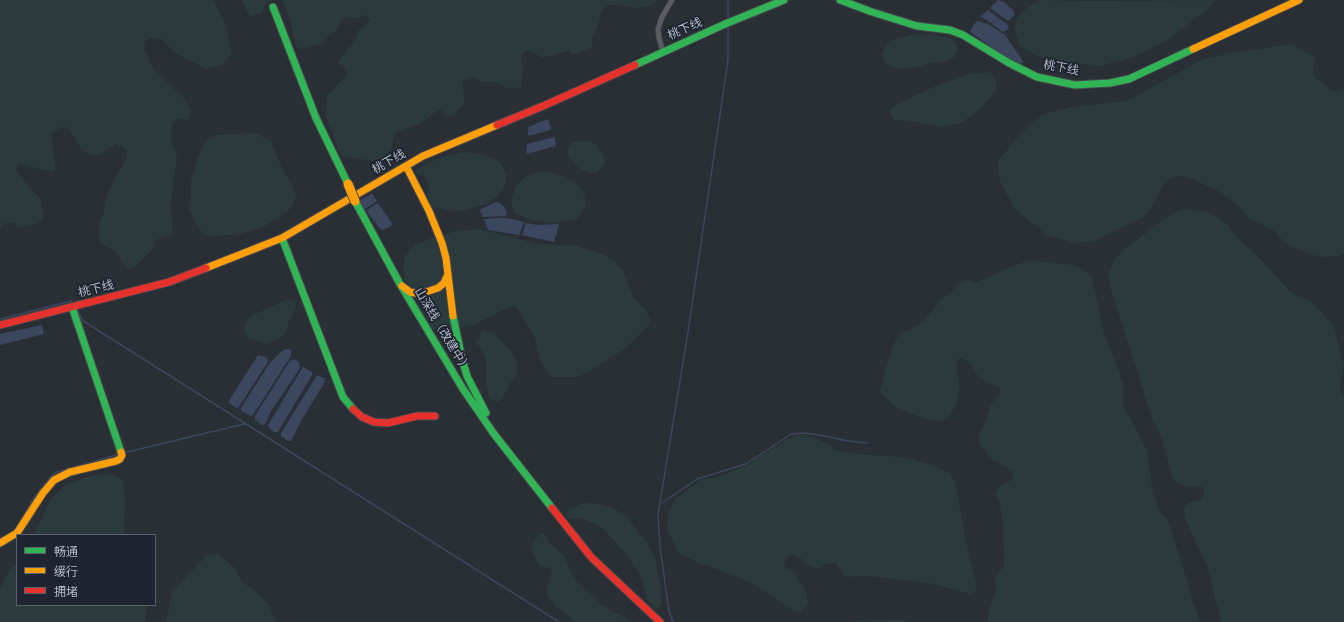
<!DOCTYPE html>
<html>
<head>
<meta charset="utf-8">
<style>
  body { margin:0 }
  #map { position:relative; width:1344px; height:622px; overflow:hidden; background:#2a2e35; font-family:Cabin,"Noto Sans SC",sans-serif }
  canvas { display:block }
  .legend { position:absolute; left:16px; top:534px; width:140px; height:72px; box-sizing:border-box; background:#1e2430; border:1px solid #5a606c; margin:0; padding:5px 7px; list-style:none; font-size:12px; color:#b4bac6 }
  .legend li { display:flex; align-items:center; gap:8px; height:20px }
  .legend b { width:20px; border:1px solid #5a606c }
</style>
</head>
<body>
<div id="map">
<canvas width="1344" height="622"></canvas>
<ul class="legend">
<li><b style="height:5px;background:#30b455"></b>畅通</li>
<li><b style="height:5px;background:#ff9f0a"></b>缓行</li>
<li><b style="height:5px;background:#e5322d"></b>拥堵</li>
</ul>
</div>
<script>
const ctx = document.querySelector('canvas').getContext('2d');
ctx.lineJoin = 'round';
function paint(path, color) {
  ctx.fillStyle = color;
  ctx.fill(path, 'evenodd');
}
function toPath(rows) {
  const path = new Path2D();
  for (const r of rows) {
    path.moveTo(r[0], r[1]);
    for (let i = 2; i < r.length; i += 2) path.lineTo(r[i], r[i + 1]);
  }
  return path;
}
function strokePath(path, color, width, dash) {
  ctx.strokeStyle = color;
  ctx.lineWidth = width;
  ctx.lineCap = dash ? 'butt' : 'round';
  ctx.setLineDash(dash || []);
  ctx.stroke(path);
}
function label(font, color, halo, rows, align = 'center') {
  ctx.font = font + ' Cabin,"Noto Sans SC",sans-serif';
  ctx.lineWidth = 3.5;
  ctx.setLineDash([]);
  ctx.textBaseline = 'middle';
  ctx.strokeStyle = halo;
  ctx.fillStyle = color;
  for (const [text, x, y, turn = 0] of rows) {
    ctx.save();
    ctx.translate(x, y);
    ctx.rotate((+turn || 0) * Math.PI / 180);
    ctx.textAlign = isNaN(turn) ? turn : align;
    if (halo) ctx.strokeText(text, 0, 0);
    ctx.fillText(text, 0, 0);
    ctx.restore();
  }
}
const green = toPath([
  [0,0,213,0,226,26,231,48,231,54,222,65,206,69,175,53,160,38,148,38,144,43,145,49,153,69,184,98,191,110,190,117,188,120,177,119,172,125,171,139,177,156,170,208,173,226,171,235,156,240,154,242,153,250,146,256,141,262,130,269,128,269,114,251,101,244,98,240,99,224,104,212,106,196,112,182,126,159,127,151,122,146,116,144,98,156,90,154,82,150,68,128,63,127,58,129,51,134,56,169,52,172,20,164,17,168,18,174,40,198,44,219,37,224,20,227,12,223,4,223,1,227,0,236],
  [241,0,274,0,267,2,262,13,257,15,250,16],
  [281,0,658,0,651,6,636,8,617,5,608,5,603,10,597,29,593,36,592,48,573,55,569,51,542,58,530,50,524,52,521,57,523,69,521,87,508,89,498,82,483,82,473,77,462,81,465,104,450,117,440,109,421,123,398,132,394,136,391,150,385,157,375,161,344,157,337,148,334,136,327,121,326,109,327,96,348,73,347,70,338,62,340,58,355,41,358,31,370,20,366,15,357,18,346,17,341,21,337,30,320,44,302,49,297,48,286,7],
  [1038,0,1092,1,1216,0,1211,6,1168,40,1134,57,1100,66,1068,63,1038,57,1019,45,1014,28,1018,15],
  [914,34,933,35,949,38,956,43,958,49,954,58,945,62,931,63,913,68,896,69,887,64,881,55,885,46,891,40],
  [1291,44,1315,57,1313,75,1334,92,1344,89,1344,254,1339,256,1323,257,1308,254,1294,248,1283,241,1274,231,1262,224,1249,218,1241,208,1220,192,1194,180,1181,176,1173,177,1164,184,1151,208,1144,217,1095,241,1076,243,1048,236,1015,209,1001,184,998,172,998,161,1017,138,1043,114,1071,107,1127,101,1203,59,1231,53],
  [990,72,995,78,997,84,996,91,977,112,959,124,944,127,930,125,917,122,894,120,890,115,891,109,897,104,931,88,957,78,972,73],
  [256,133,271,141,282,168,293,186,296,198,293,205,288,211,265,226,244,233,231,235,208,236,201,231,193,220,189,209,191,198,191,180,201,148,207,140,216,135],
  [582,140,592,142,597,145,602,153,605,162,597,173,591,173,582,170,577,166,568,155,568,149,573,142],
  [463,152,484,154,500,162,506,173,506,184,497,197,483,205,462,211,447,210,430,206,426,197,430,187,424,175,419,175,414,172,424,165,441,157],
  [538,172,551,172,566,177,580,187,585,197,586,207,577,219,552,223,530,220,514,213,511,201,515,186,526,176],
  [1181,209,1205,211,1217,217,1229,226,1236,237,1257,255,1291,293,1300,297,1308,299,1323,313,1334,327,1344,365,1340,388,1342,395,1344,396,1344,622,1221,622,1207,567,1185,519,1184,509,1188,503,1202,499,1204,495,1203,488,1200,486,1187,487,1179,484,1172,477,1161,435,1151,417,1145,396,1110,287,1109,272,1114,260,1123,250,1163,220],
  [480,229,538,244,574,245,605,255,614,261,623,270,633,296,646,311,650,319,649,325,625,349,579,377,553,377,548,374,539,358,535,338,516,307,511,306,476,324,440,332,431,328,425,313,406,284,403,269,405,256,415,245,434,237,457,231],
  [1029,261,1074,265,1084,269,1092,277,1104,333,1123,382,1123,406,1129,416,1147,451,1153,493,1160,511,1168,520,1200,622,987,622,991,603,996,589,995,577,1003,567,1004,561,1003,533,1001,507,996,497,996,493,1000,485,1008,482,1012,479,1013,475,1012,471,990,458,979,442,978,436,987,416,991,404,999,396,1001,393,999,387,986,382,977,375,970,363,964,359,960,358,957,361,956,368,959,380,959,393,956,404,949,418,941,422,926,419,898,409,880,392,889,356,896,339,906,331,923,322,941,300,962,282,967,280,975,283,1017,264],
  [288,299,294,301,296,307,289,321,286,333,276,340,265,344,249,338,243,329,246,322,253,315],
  [483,329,493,333,509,349,515,356,518,365,516,377,510,383,502,399,498,402,492,400,489,397,486,385,486,357,480,347,475,342,476,340,479,339,481,336,480,332],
  [799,435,810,436,826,443,837,451,856,454,903,457,932,465,949,473,955,482,970,561,977,584,975,592,970,594,933,584,870,576,845,577,835,563,823,564,819,568,812,567,800,558,790,555,785,561,784,566,795,574,806,591,808,604,800,612,791,609,755,585,720,570,698,563,678,552,672,539,667,531,668,514,674,500,700,480,716,477,746,466,774,447,788,439],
  [107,473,122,479,125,496,124,535,34,535,50,500,64,486,90,476],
  [590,503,600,504,614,508,627,518,650,546,655,559,658,570,661,589,661,605,658,608,655,609,653,608,649,602,646,595,639,573,625,553,607,533,599,526,586,520,579,518,571,520,568,519,566,516,570,510,580,504],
  [542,533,545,534,550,543,564,556,570,571,578,583,602,605,625,618,630,622,576,622,556,607,546,593,552,571,551,568,540,566,535,559,531,549,536,538],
  [218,553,235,568,242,582,254,590,269,605,276,622,166,622,172,592,207,555],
  [17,564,17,605,147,605,145,622,0,622,0,588,10,569],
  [898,619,914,622,841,622,842,622]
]);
const water = toPath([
  [998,0,1004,2,1014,11,1014,15,1010,20,1008,21,990,8],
  [988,10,1008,25,1009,27,1007,30,1003,32,1001,31,991,23,980,16],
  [978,21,988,24,1005,35,1023,61,1021,64,1016,64,970,32,974,24],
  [548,119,551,128,550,130,529,136,528,135,528,127],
  [555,137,556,146,527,154,526,153,527,144],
  [372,193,377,201,364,210,358,202],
  [496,202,500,203,505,208,507,213,506,216,483,217,480,211,481,209],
  [378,203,393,225,383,230,381,230,367,212,367,210],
  [498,218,507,218,524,222,519,235,488,230,484,219],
  [526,223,538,225,558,224,559,225,554,242,522,235],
  [42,325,44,334,0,345,0,334],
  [286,349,291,350,291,356,257,409,252,416,243,412,241,410,241,408,269,364,282,351],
  [258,355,265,357,267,359,268,362,240,405,238,408,236,408,228,402],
  [293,359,296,360,299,363,300,368,270,413,265,424,262,425,255,420,255,416,289,362],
  [303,367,312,372,312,375,278,432,274,432,269,428,268,425],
  [317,375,324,378,325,382,301,421,291,441,288,441,281,436,281,433]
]);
const stream = toPath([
  [728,0,728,20],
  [76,307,83,321,88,324,559,622],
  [0,319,71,301,75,304],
  [123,453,244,424],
  [662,503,697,479,746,464,791,434,806,433,825,436,848,441,868,443],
  [18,525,35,496,53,474,57,472,120,454],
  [673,622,669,611,660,547,658,515,688,332,728,60,728,26]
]);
const street = toPath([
  [663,52,659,38,658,29,662,17,672,0]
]);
const fast = toPath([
  [840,0,872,12,917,26,950,30,963,35,1009,63,1037,77,1075,85,1110,83,1129,79,1193,49],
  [273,7,316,118,348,184],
  [635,65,725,24,784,0],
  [355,201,400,284,463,389,494,434,552,508],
  [282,238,343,397,353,409],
  [72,307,121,452],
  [453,316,462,359,467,376,486,413]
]);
const slow = toPath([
  [1193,49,1299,0],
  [406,166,429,211,442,243,446,258,453,316],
  [206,268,282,238,423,156,497,125],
  [402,286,410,292,420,294,438,288,444,283,448,274],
  [0,543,17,533,43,493,54,480,70,472,116,461,120,459,122,455,121,452]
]);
const jam = toPath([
  [497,125,543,106,635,65],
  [0,325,169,282,206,268],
  [353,409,362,417,374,422,388,423,417,416,435,416],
  [552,508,591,557,660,622]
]);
const slowBridge = toPath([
  [348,184,355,201]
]);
const streetNames = [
  ["桃下线",685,29,-24],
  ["桃下线",1061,68,11],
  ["桃下线",389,162,-30],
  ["桃下线",96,289,-14],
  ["山深线（改建中）",442,330,59]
];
paint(green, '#2a3a3d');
paint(water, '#3a475e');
strokePath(stream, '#3a475e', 1.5);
strokePath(street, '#46494e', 6);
strokePath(fast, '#46494e', 9);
strokePath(slow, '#46494e', 9);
strokePath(jam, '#46494e', 9);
strokePath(street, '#5a5d64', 4.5);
strokePath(fast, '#30b455', 7);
strokePath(slow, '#ff9f0a', 7);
strokePath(jam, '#e5322d', 7);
strokePath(slowBridge, '#474a51', 11, []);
strokePath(slowBridge, '#ff9f0a', 9);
label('12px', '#b4bac6', '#1e2430', streetNames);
</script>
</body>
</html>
